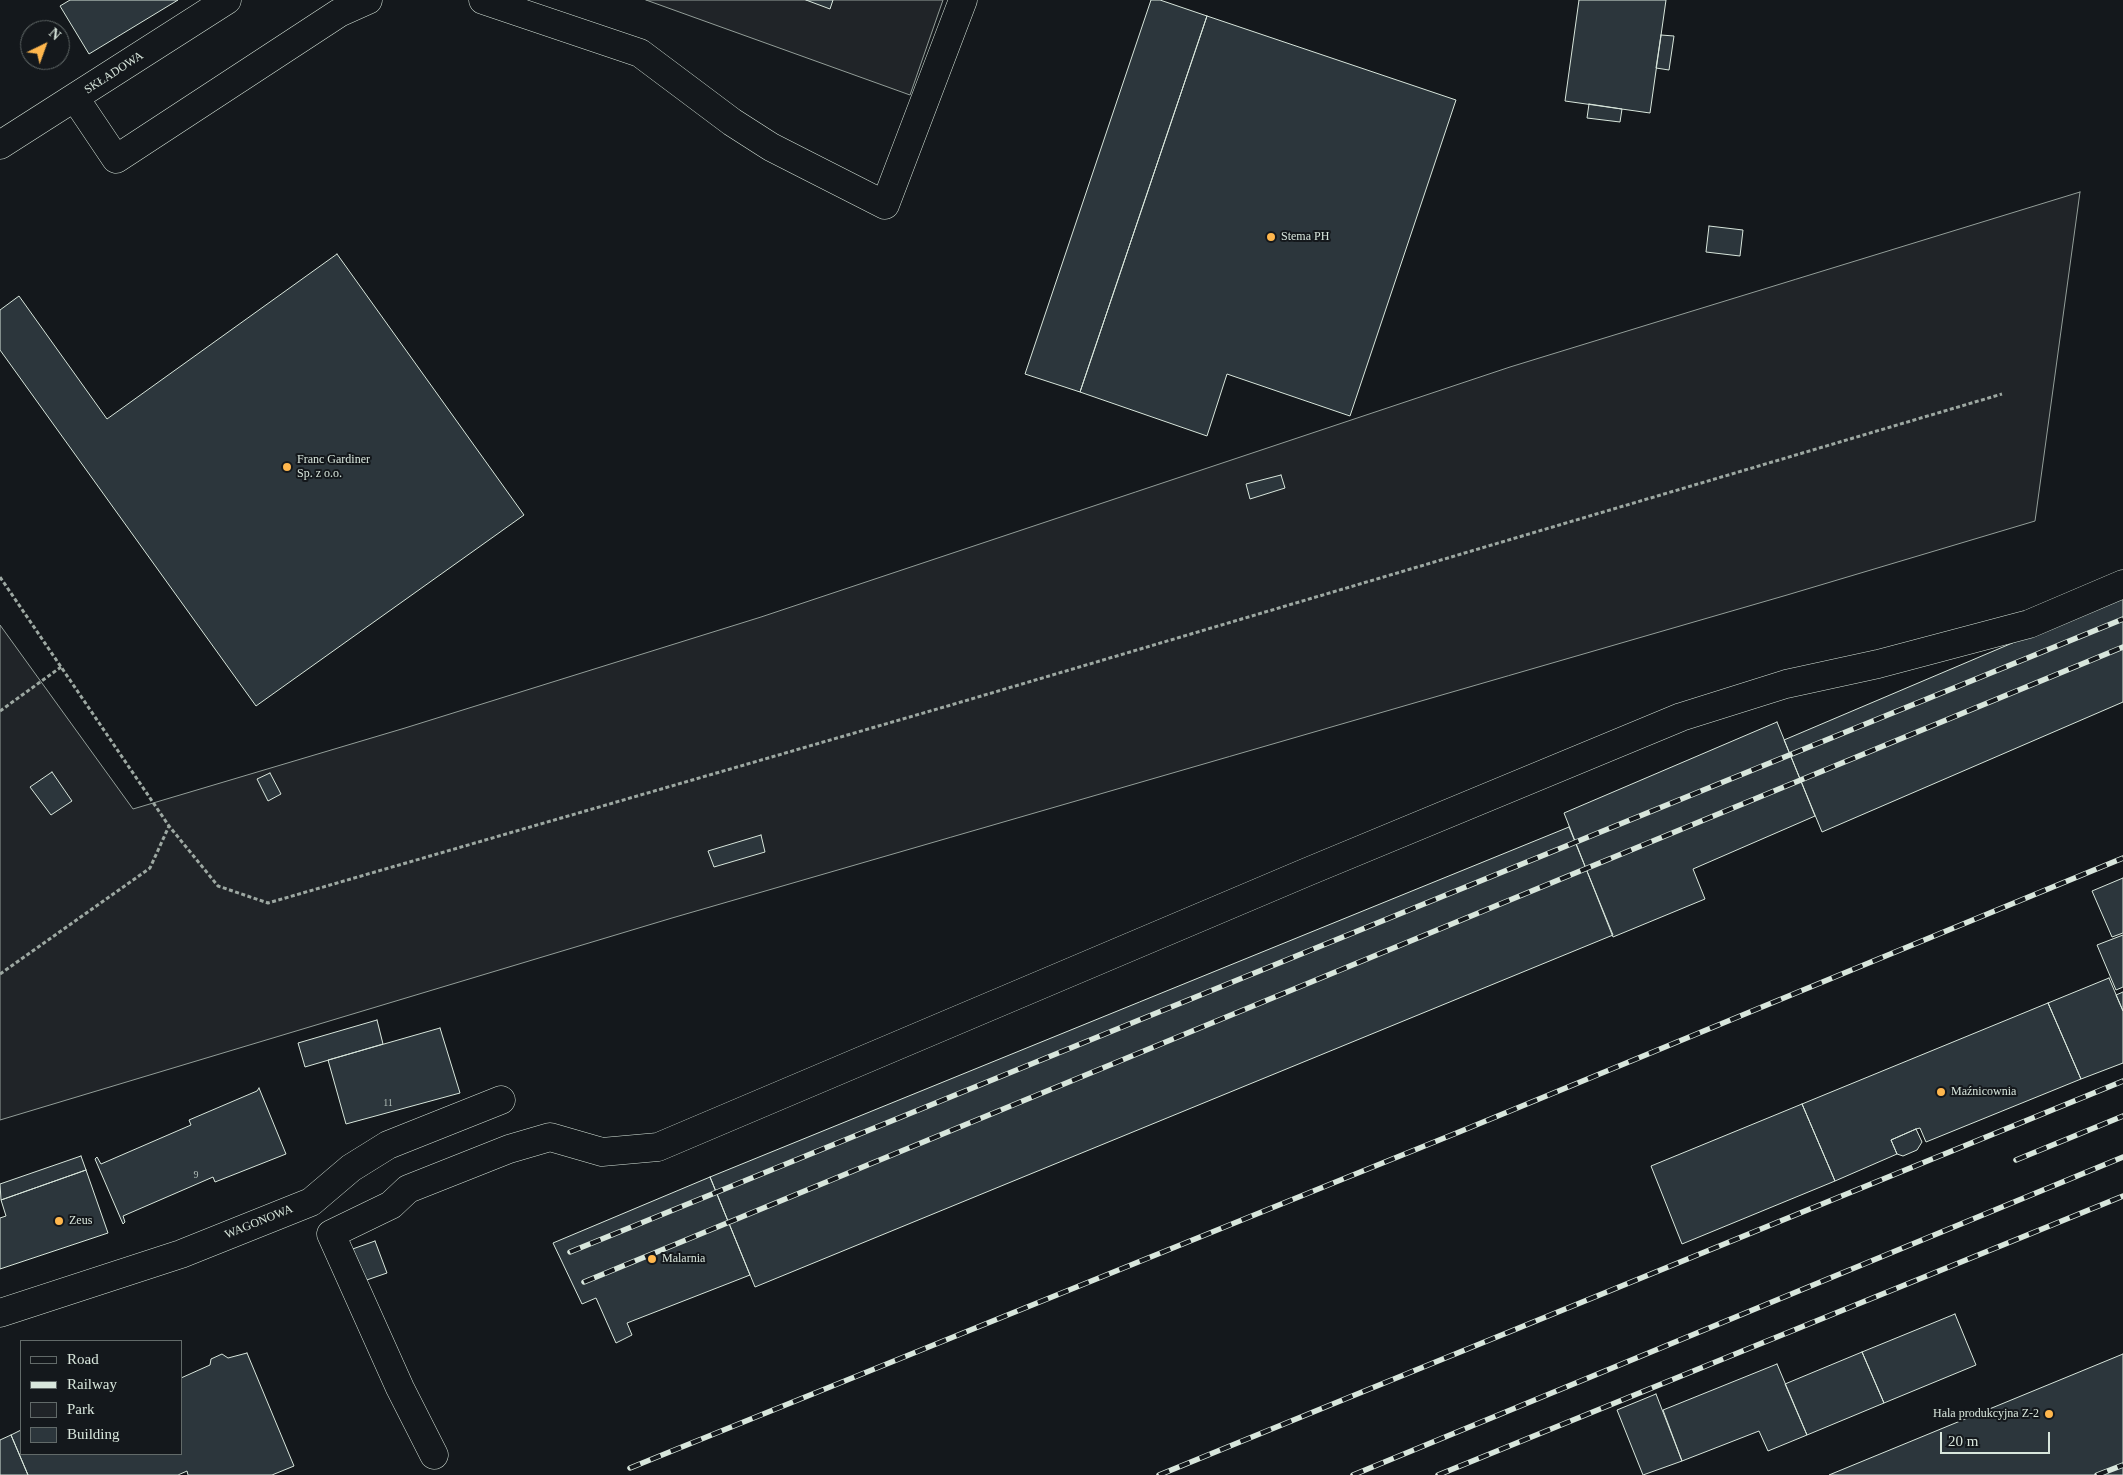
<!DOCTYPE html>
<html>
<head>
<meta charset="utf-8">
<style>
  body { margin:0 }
  #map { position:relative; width:2123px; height:1475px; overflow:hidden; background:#14181c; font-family:"Times New Roman",serif }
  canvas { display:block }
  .legend { position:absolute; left:20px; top:1340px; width:162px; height:115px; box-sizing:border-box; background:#14181c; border:1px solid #626a69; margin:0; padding:6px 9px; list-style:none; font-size:15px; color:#d8e6dc }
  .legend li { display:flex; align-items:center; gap:10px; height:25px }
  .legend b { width:25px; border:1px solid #626a69 }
  .north { position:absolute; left:20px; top:20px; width:50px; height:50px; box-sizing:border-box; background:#14181c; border:1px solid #626a69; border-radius:50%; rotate:42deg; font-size:14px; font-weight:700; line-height:20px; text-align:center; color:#d8e6dc }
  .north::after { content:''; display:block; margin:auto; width:18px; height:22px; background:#ffb74d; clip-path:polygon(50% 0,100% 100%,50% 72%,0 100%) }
  .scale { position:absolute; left:1940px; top:1432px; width:110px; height:22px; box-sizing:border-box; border:2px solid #d8e6dc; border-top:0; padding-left:6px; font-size:15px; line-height:18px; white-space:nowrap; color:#d8e6dc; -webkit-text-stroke:4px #14181c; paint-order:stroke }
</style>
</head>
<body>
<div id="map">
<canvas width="2123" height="1475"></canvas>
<ul class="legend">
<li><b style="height:6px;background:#14181c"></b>Road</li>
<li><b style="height:6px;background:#d8e6dc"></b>Railway</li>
<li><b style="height:14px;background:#202428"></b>Park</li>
<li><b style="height:14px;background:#2c363c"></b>Building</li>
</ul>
<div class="north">N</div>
<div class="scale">20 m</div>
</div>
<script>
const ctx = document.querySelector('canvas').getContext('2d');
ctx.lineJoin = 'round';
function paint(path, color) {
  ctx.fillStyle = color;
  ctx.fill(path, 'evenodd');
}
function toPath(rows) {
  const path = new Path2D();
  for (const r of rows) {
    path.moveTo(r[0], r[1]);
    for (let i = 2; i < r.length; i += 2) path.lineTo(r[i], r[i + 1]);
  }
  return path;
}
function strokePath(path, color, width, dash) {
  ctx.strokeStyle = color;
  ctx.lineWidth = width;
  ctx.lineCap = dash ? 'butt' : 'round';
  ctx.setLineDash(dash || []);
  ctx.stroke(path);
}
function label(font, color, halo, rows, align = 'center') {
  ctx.font = font + ' "Times New Roman",serif';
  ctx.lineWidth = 4;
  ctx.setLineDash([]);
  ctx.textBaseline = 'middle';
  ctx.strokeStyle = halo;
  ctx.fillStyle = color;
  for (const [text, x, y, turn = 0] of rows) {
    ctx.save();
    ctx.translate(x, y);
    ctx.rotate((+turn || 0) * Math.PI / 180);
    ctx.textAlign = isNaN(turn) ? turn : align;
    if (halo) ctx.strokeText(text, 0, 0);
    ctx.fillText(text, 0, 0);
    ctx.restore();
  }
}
const green = toPath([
  [646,0,943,0,910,95,646,0],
  [2080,192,2035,521,1787,595,672,918,0,1120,0,625,133,809,405,728,761,617,1510,367,2080,192]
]);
const building = toPath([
  [70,0,178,0,89,54,60,6,70,0],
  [806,0,833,0,830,9,806,0],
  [1151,0,1160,0,1207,16,1080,392,1025,374,1151,0],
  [1579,0,1666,0,1650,113,1565,101,1579,0],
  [1207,16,1456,100,1350,416,1227,374,1207,436,1080,392,1207,16],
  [1661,35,1674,36,1669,70,1656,68,1661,35],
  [1589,104,1622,109,1620,122,1587,118,1589,104],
  [1709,226,1743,230,1740,256,1706,252,1709,226],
  [337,254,524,515,256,706,0,350,0,310,19,296,107,419,337,254],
  [1281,475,1285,488,1250,499,1246,484,1281,475],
  [2123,596,2123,702,1822,832,1784,740,2123,596],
  [1777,722,1815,816,1693,869,1705,899,1613,937,1564,813,1777,722],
  [52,772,72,801,51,815,30,787,52,772],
  [270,773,281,794,268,801,257,779,270,773],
  [1569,827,1613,935,755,1287,710,1177,1569,827],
  [761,835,765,852,714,867,708,851,761,835],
  [2123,878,2123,933,2112,937,2092,891,2123,878],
  [2123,935,2123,987,2116,990,2097,945,2123,935],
  [2109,978,2123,1011,2123,1063,2081,1079,2048,1003,2109,978],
  [2123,992,2123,1011,2116,995,2123,992],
  [2048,1003,2081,1079,1926,1142,1920,1128,1916,1129,1891,1140,1897,1154,1835,1181,1802,1104,2048,1003],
  [377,1020,383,1044,305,1067,298,1043,377,1020],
  [440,1028,460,1093,346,1124,328,1060,440,1028],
  [259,1088,286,1154,215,1182,213,1177,123,1216,125,1222,123,1224,95,1159,97,1157,101,1164,191,1125,189,1120,257,1091,259,1088],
  [1802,1104,1835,1181,1682,1244,1651,1166,1802,1104],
  [1916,1129,1922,1142,1917,1150,1903,1156,1897,1154,1891,1140,1916,1129],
  [81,1156,86,1170,1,1200,0,1184,81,1156],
  [86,1170,108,1233,0,1269,0,1218,6,1216,1,1200,86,1170],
  [710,1177,750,1275,627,1323,632,1335,616,1343,596,1298,582,1304,553,1243,710,1177],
  [375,1241,387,1273,358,1283,347,1251,375,1241],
  [1955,1314,1976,1365,1884,1403,1862,1352,1955,1314],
  [1862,1352,1884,1403,1807,1435,1785,1384,1862,1352],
  [247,1353,294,1466,272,1475,188,1475,187,1471,178,1475,28,1475,11,1435,21,1430,21,1454,181,1454,181,1378,210,1365,211,1359,222,1354,228,1358,247,1353],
  [2123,1354,2123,1475,1829,1475,2123,1354],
  [1777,1364,1807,1435,1768,1451,1759,1431,1682,1461,1663,1410,1777,1364],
  [1656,1394,1682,1461,1643,1475,1617,1410,1656,1394],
  [11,1435,28,1475,0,1475,0,1440,11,1435]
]);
const path = toPath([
  [0,577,169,826,218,886,268,903,951,705,2002,394],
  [0,711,61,667],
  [0,974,150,868,169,826]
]);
const minor = toPath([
  [483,0,640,53,732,122,771,147,885,205,963,0],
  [75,98,116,159,339,13,368,0],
  [0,145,227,0],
  [0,1313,181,1254,311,1202,351,1168,388,1145,501,1100],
  [434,1455,400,1388,331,1234,391,1205,408,1189,509,1149,550,1137,602,1152,658,1147,1307,872,1681,717,1786,684,1878,664,2029,624,2123,584]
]);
const rail = toPath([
  [2016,1160,2123,1116],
  [570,1252,2123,619],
  [584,1282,2123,647],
  [630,1468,1459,1132,2123,858],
  [1159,1475,2123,1081],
  [1353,1475,2123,1157],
  [1438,1475,2123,1196],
  [2097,1475,2123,1465]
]);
const markers = [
  [1271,237,5,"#ffb74d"],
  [287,467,5,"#ffb74d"],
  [1941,1092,5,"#ffb74d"],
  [59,1221,5,"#ffb74d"],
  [652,1259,5,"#ffb74d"],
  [2049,1414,5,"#ffb74d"]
];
const numberNames = [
  ["11",388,1103],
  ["9",196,1175]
];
const streetNames = [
  ["SKŁADOWA",114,73,-33],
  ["WAGONOWA",259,1222,-22]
];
const poiNames = [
  ["Stema PH",1281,237],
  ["Franc Gardiner",297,460],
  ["Sp. z o.o.",297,474],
  ["Maźnicownia",1951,1092],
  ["Zeus",69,1221],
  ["Malarnia",662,1259],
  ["Hala produkcyjna Z-2",2039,1414,"right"]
];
paint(green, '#202428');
strokePath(green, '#939e99', 1);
paint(building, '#2c363c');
strokePath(building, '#d8e6dc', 1);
strokePath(minor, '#d8e6dc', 29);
strokePath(path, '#9da8a2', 3, [4, 2.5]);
strokePath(minor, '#14181c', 28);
strokePath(rail, '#d8e6dc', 5.5);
strokePath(rail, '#14181c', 4, [11]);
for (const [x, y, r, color] of markers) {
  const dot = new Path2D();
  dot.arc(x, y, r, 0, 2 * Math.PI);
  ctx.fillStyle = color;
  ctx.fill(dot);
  strokePath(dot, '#14181c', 2);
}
label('10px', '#adbab4', null, numberNames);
label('12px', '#d8e6dc', '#14181c', streetNames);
label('12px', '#d8e6dc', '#14181c', poiNames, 'left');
</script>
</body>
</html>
